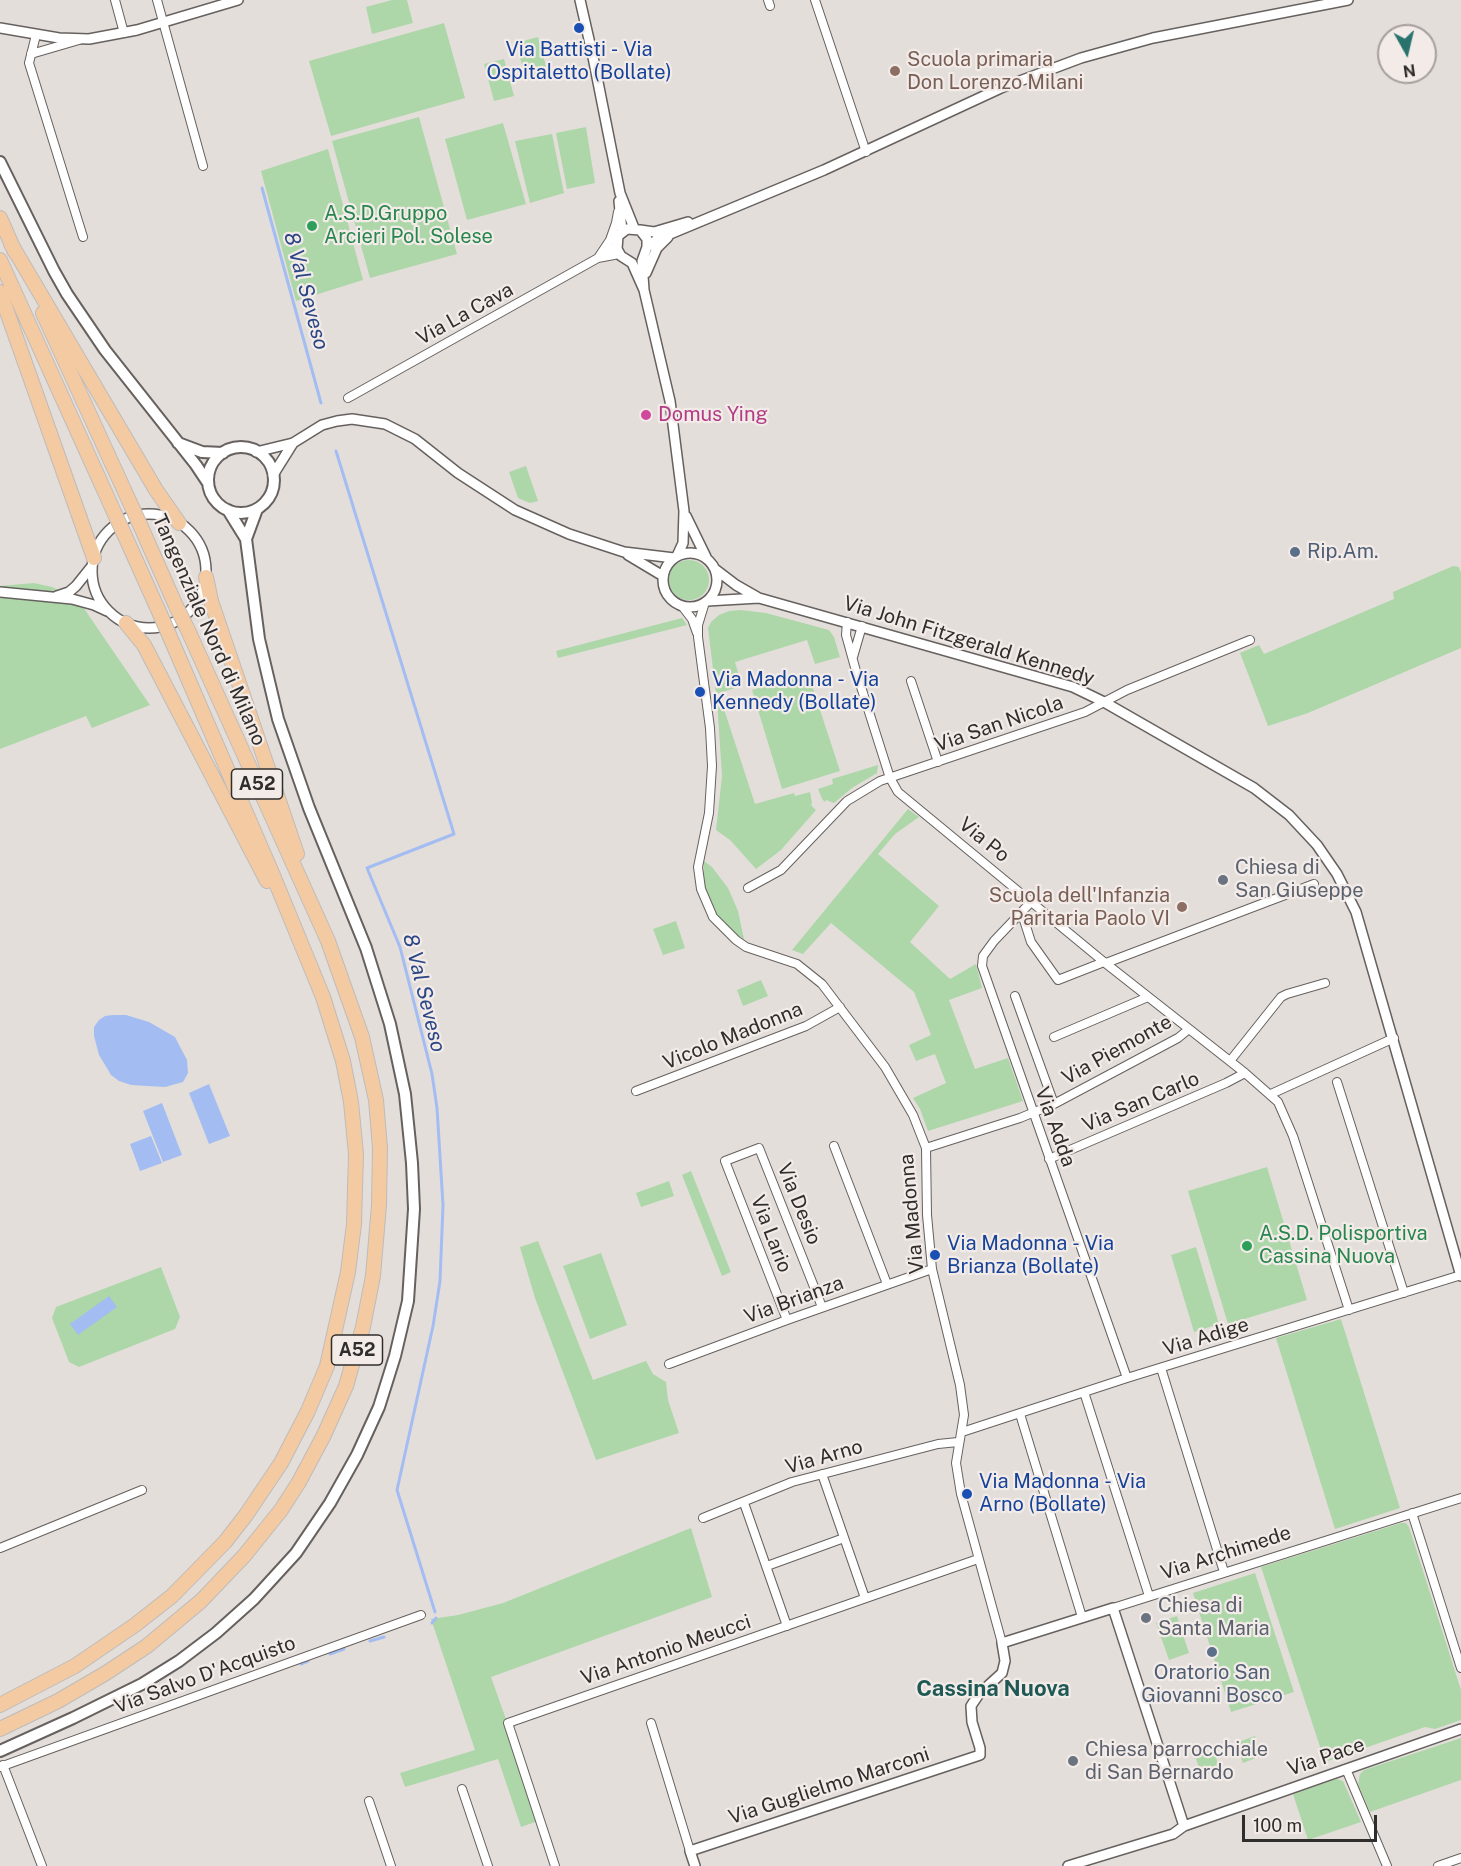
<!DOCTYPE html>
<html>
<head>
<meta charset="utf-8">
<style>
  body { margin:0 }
  #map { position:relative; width:1461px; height:1866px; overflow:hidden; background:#e4dedb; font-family:"Public Sans",sans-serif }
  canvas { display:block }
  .north { position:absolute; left:1377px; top:24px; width:60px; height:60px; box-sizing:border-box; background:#f2ebe8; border:2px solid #a49f9d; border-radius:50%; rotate:172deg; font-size:16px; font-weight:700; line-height:24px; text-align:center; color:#302e2c }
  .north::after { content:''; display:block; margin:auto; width:21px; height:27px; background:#2a736d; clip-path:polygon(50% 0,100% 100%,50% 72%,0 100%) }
  .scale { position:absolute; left:1242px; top:1815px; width:135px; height:27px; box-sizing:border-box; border:3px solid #302e2c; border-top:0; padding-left:8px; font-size:18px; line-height:21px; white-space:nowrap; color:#302e2c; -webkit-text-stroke:4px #f2ebe8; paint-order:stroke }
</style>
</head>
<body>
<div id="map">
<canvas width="1461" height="1866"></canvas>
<div class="north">N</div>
<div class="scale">100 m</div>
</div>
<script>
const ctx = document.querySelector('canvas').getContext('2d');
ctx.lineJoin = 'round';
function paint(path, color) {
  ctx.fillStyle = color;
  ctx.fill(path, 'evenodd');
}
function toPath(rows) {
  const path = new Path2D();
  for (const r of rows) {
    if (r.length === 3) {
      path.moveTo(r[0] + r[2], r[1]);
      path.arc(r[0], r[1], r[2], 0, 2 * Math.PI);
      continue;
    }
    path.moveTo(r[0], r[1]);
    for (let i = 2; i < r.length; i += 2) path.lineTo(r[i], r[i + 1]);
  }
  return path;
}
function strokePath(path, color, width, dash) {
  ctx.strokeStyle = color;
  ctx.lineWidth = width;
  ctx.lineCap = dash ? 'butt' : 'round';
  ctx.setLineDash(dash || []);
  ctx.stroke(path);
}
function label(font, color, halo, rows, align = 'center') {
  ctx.font = font + ' "Public Sans",sans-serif';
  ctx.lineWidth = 4.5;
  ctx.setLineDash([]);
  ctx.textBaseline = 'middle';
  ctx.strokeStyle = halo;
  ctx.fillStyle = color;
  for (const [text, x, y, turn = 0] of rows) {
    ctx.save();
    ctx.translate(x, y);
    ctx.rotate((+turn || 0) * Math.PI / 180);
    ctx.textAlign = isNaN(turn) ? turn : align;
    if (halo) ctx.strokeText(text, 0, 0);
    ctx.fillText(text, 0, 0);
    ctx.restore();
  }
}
const green = toPath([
  [392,0,407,0,413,23,372,34,366,7],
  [444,23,465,98,331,136,309,61],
  [538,37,548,74,526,79,516,43],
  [504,59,514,96,494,101,484,64],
  [419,117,457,254,370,278,332,141],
  [503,123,526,204,467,220,445,139],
  [586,127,595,183,567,189,556,133],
  [552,134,564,193,530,203,515,141],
  [328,149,363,280,296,301,261,171],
  [526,466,538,501,530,503,518,498,509,472],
  [689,580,20],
  [1453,566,1459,567,1461,573,1461,648,1308,713,1268,726,1240,653,1259,645,1264,654,1394,599,1393,592],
  [34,583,52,587,70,595,83,607,150,705,92,728,86,716,0,749,0,586],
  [741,610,766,613,829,630,834,637,840,657,815,664,807,640,735,662,742,686,716,694,708,628,711,622,719,615,729,611],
  [682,618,687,625,558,658,556,651],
  [808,673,840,771,782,789,752,690],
  [721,700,755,804,794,793,795,796,810,792,812,803,811,805,816,810,781,850,756,869,730,840,716,830,722,776,717,701],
  [878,765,877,773,852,788,834,803,826,800,825,802,822,799,818,789,833,784,832,779],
  [908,809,919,817,895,834,878,854,939,906,910,942,950,979,976,964,982,988,949,1000,975,1069,1008,1058,1023,1101,928,1131,920,1109,913,1098,946,1083,935,1054,916,1061,909,1045,931,1035,914,992,831,923,803,954,792,950],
  [704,861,712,867,728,888,738,911,744,939,736,935,720,919,712,907,704,884],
  [676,921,685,948,663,955,653,929],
  [761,980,768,996,743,1006,737,990],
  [1267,1167,1307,1300,1228,1324,1188,1191],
  [691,1171,731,1272,722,1276,682,1175],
  [669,1181,674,1196,641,1207,636,1193],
  [538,1241,593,1380,646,1361,653,1374,666,1382,668,1400,679,1433,596,1460,535,1298,520,1247],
  [1196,1247,1219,1324,1194,1332,1171,1255],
  [601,1253,627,1325,590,1339,563,1266],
  [161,1267,180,1317,175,1329,79,1367,69,1362,52,1318,56,1307],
  [1341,1319,1400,1508,1335,1529,1276,1338],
  [1401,1523,1406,1523,1409,1527,1461,1690,1461,1720,1435,1729,1425,1727,1325,1762,1261,1567],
  [691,1528,712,1597,491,1677,507,1722,538,1821,521,1827,498,1759,405,1787,400,1773,475,1750,431,1619,458,1615,503,1603],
  [1255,1573,1294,1692,1231,1712,1193,1593],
  [1177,1616,1189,1653,1169,1660,1156,1623],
  [1255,1736,1261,1756,1243,1763,1236,1743],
  [1461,1738,1461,1780,1370,1812,1358,1784,1360,1774,1364,1770],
  [1214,1751,1220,1770,1202,1776,1195,1756],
  [1337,1779,1343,1781,1361,1822,1308,1840,1293,1794]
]);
const water = toPath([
  [113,1015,126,1015,149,1022,175,1037,187,1060,188,1073,183,1082,165,1087,147,1086,131,1085,119,1081,111,1075,99,1055,94,1036,94,1027,99,1020,105,1016],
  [209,1084,230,1136,209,1144,189,1093],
  [162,1103,182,1155,163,1162,143,1111],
  [151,1136,162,1163,140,1171,130,1144],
  [109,1296,117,1307,78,1335,70,1324]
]);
const stream = toPath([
  [262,188,321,403],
  [336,451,454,834,367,868,400,947,432,1074,437,1108,443,1205,440,1281,433,1326,397,1490,435,1612],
  [432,1623,436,1618],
  [370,1641,384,1637],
  [330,1654,344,1649],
  [301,1664,308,1661]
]);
const minor = toPath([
  [115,0,124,33],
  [157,0,203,166],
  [768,0,770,6],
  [815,0,866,152],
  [36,35,29,63,83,237],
  [31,54,79,40],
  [616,246,598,258,619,254],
  [348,398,598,258,610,240,616,223,618,212],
  [705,602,698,625,698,637,710,728,712,766,709,813,698,867,701,889,713,917,736,940,746,947,797,964,822,984,885,1067,913,1115,926,1148,927,1215,932,1269,960,1385,964,1415,956,1463,961,1494,1002,1643],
  [682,606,692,619,697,633],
  [847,622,846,635,856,671,890,778,898,792,1104,962,1245,1073,1278,1102,1293,1136,1349,1310],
  [853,657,862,626],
  [911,681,938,762],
  [748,888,781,870,847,801,880,781,1085,712,1127,690,1250,640],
  [1032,901,994,941,983,956,982,966,1127,1378],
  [1019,915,1024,920,1031,942,1058,980,1104,962],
  [1106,963,1314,884],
  [1015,996,1054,1104],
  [1054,1037,1148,997],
  [1230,1061,1281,997,1287,994,1325,983],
  [1337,1082,1404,1293],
  [636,1091,806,1026,840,1007],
  [1271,1094,1394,1038],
  [834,1146,887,1284],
  [926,1148,1020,1118,1054,1104,1178,1038,1189,1029],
  [1049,1159,1226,1083,1245,1073],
  [787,1320,725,1161,759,1148,822,1307],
  [669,1364,787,1320,932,1269],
  [1161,1368,1224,1572],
  [1084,1392,1149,1596],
  [1020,1414,1082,1617],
  [962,1432,1127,1378,1461,1275],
  [822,1474,865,1598],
  [744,1503,787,1626],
  [1412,1513,1461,1668],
  [703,1518,792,1482,938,1444,958,1442],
  [0,1548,142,1490],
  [767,1566,844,1538],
  [1113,1608,1461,1498],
  [651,1723,690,1851],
  [3,1765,42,1866],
  [0,1767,421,1615],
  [1346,1769,1387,1866],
  [462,1789,488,1866],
  [369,1801,391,1866],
  [555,1866,508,1723,978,1559],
  [1438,1866,1461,1858]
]);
const tertiary = toPath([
  [580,0,593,57,620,193,634,228],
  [0,28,59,38,89,39,137,30,238,0],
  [619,201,622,231],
  [640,230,654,232,688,222],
  [647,247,658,239,824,170,1001,88,1081,58,1153,38,1348,0],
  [646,273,657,248,668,237],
  [644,290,642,261,647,247,647,239,640,230,627,229,618,236,617,249,621,256,632,263,644,290,670,401,684,511,683,543,677,556],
  [256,452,293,443,322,425,337,421,352,419,385,424,415,439,458,473,515,510,569,534,624,552,674,558],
  [273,475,293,443],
  [149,571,57],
  [686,516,706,557],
  [690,580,27],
  [628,555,663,576],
  [715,569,736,585,757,597],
  [0,592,72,599,94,605,107,611],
  [57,596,69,592,76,586,92,566],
  [707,601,759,598,1073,687,1104,702,1254,788,1289,815,1317,845,1337,874,1356,912,1461,1276],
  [695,1866,690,1851,980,1755,980,1748,972,1722,971,1706,979,1694,1002,1673,1005,1661,1002,1643,1113,1608,1184,1826],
  [1068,1866,1173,1834,1184,1826,1461,1729]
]);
const secondary = toPath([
  [0,162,54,271,67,294,105,350,196,465,208,483],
  [178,443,202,452,223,453],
  [241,480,33],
  [246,539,257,509],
  [0,1751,73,1718,142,1684,179,1661,216,1633,254,1599,296,1553,330,1503,357,1455,379,1407,395,1356,408,1301,414,1209,412,1163,405,1094,390,1024,366,948,309,808,278,719,259,639,246,539,228,510]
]);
const motorway = toPath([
  [0,218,15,252],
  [11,244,156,490,179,523],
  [0,260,114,512],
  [0,292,94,558],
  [43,313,131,505],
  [141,527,176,606],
  [125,536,160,614],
  [206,577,211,601,297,854],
  [126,623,144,645,267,881],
  [0,1705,75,1666,135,1625,172,1596,225,1542,246,1515,281,1463,308,1411,327,1366,348,1272,354,1224,356,1154,351,1102,343,1061,323,997,272,873,170,637],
  [0,1729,58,1701,106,1673,147,1646,201,1601,244,1556,281,1510,299,1482,324,1435,346,1386,363,1327,373,1276,379,1205,380,1148,376,1100,362,1037,328,941,187,628]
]);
const motorwayBridge = toPath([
  [131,505,141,527],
  [114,512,125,536],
  [176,606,187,628],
  [160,614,170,637]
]);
const markers = [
  [579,28,6,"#1a4fb4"],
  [895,71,6,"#8d6e63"],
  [312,226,6,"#2e9e5b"],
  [646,415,6,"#d1479c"],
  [1295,552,6,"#5c6f8a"],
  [700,692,6,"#1a4fb4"],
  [1223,880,6,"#6b7280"],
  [1182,907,6,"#8d6e63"],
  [1247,1246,6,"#2e9e5b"],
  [935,1255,6,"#1a4fb4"],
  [967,1494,6,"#1a4fb4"],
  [1146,1618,6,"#6b7280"],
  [1212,1652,6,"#5c6f8a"],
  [1073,1761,6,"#6b7280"]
];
const shields = [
  [257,784,51],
  [357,1350,51]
];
const shieldNames = [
  ["A52",257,784],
  ["A52",357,1350]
];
const transitNames = [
  ["Via Battisti - Via",579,50,"center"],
  ["Ospitaletto (Bollate)",579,73,"center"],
  ["Via Madonna - Via",712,680],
  ["Kennedy (Bollate)",712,703],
  ["Via Madonna - Via",947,1244],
  ["Brianza (Bollate)",947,1267],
  ["Via Madonna - Via",979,1482],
  ["Arno (Bollate)",979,1505]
];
const educationNames = [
  ["Scuola primaria",907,60],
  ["Don Lorenzo Milani",907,83],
  ["Scuola dell'Infanzia",1170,896,"right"],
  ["Paritaria Paolo VI",1170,919,"right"]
];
const leisureNames = [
  ["A.S.D.Gruppo",324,214],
  ["Arcieri Pol. Solese",324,237],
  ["A.S.D. Polisportiva",1259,1234],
  ["Cassina Nuova",1259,1257]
];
const streetNames = [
  ["Via La Cava",465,314,-29],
  ["Tangenziale Nord di Milano",209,630,66],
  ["Via John Fitzgerald Kennedy",969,641,17],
  ["Via San Nicola",999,724,-19],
  ["Via Po",984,840,39],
  ["Vicolo Madonna",733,1036,-22],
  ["Via Piemonte",1117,1050,-29],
  ["Via San Carlo",1141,1102,-23],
  ["Via Adda",1055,1127,70],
  ["Via Desio",799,1204,68],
  ["Via Madonna",912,1214,-95],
  ["Via Lario",771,1234,69],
  ["Via Brianza",794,1300,-20],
  ["Via Adige",1206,1337,-17],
  ["Via Arno",824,1457,-16],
  ["Via Archimede",1226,1553,-18],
  ["Via Antonio Meucci",666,1650,-19],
  ["Via Salvo D'Acquisto",205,1675,-20],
  ["Via Pace",1326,1757,-19],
  ["Via Guglielmo Marconi",829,1786,-18]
];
const hotelNames = [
  ["Domus Ying",658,415]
];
const serviceNames = [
  ["Rip.Am.",1307,552],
  ["Oratorio San",1212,1673,"center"],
  ["Giovanni Bosco",1212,1696,"center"]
];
const worshipNames = [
  ["Chiesa di",1235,868],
  ["San Giuseppe",1235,891],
  ["Chiesa di",1158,1606],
  ["Santa Maria",1158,1629],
  ["Chiesa parrocchiale",1085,1750],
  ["di San Bernardo",1085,1773]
];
const waterNames = [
  ["8 Val Seveso",306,291,75],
  ["8 Val Seveso",424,993,76]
];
const quarterNames = [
  ["Cassina Nuova",993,1689]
];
paint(green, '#add7a8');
paint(water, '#a3bdf2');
strokePath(stream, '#a3bdf2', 3);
strokePath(minor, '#66615e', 10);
strokePath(tertiary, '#66615e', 12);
strokePath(secondary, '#66615e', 14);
strokePath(motorway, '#bdbcbb', 16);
strokePath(minor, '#fff', 8);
strokePath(tertiary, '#fff', 9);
strokePath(secondary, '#fff', 10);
strokePath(motorway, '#f4caa2', 14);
strokePath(motorwayBridge, '#bdbcbb', 16, []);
strokePath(motorwayBridge, '#f4caa2', 14);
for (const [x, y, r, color] of markers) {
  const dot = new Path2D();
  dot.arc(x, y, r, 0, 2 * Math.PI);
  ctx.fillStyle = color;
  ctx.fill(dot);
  strokePath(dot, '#f2ebe8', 2);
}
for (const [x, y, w] of shields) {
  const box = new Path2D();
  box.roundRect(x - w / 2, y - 15, w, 30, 4.5);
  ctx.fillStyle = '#f2ebe8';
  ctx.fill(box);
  strokePath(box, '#302e2c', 1.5);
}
label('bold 18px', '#302e2c', null, shieldNames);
label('20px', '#164399', '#f2ebe8', transitNames, 'left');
label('20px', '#785e54', '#f2ebe8', educationNames, 'left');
label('20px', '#27864d', '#f2ebe8', leisureNames, 'left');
label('20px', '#302e2c', '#f2ebe8', streetNames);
label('20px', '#b23c85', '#f2ebe8', hotelNames, 'left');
label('20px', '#4e5e75', '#f2ebe8', serviceNames, 'left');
label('20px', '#5b616d', '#f2ebe8', worshipNames, 'left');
label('italic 21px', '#2b4685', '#f2ebe8', waterNames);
label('bold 22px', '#1f5955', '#f2ebe8', quarterNames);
</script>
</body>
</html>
